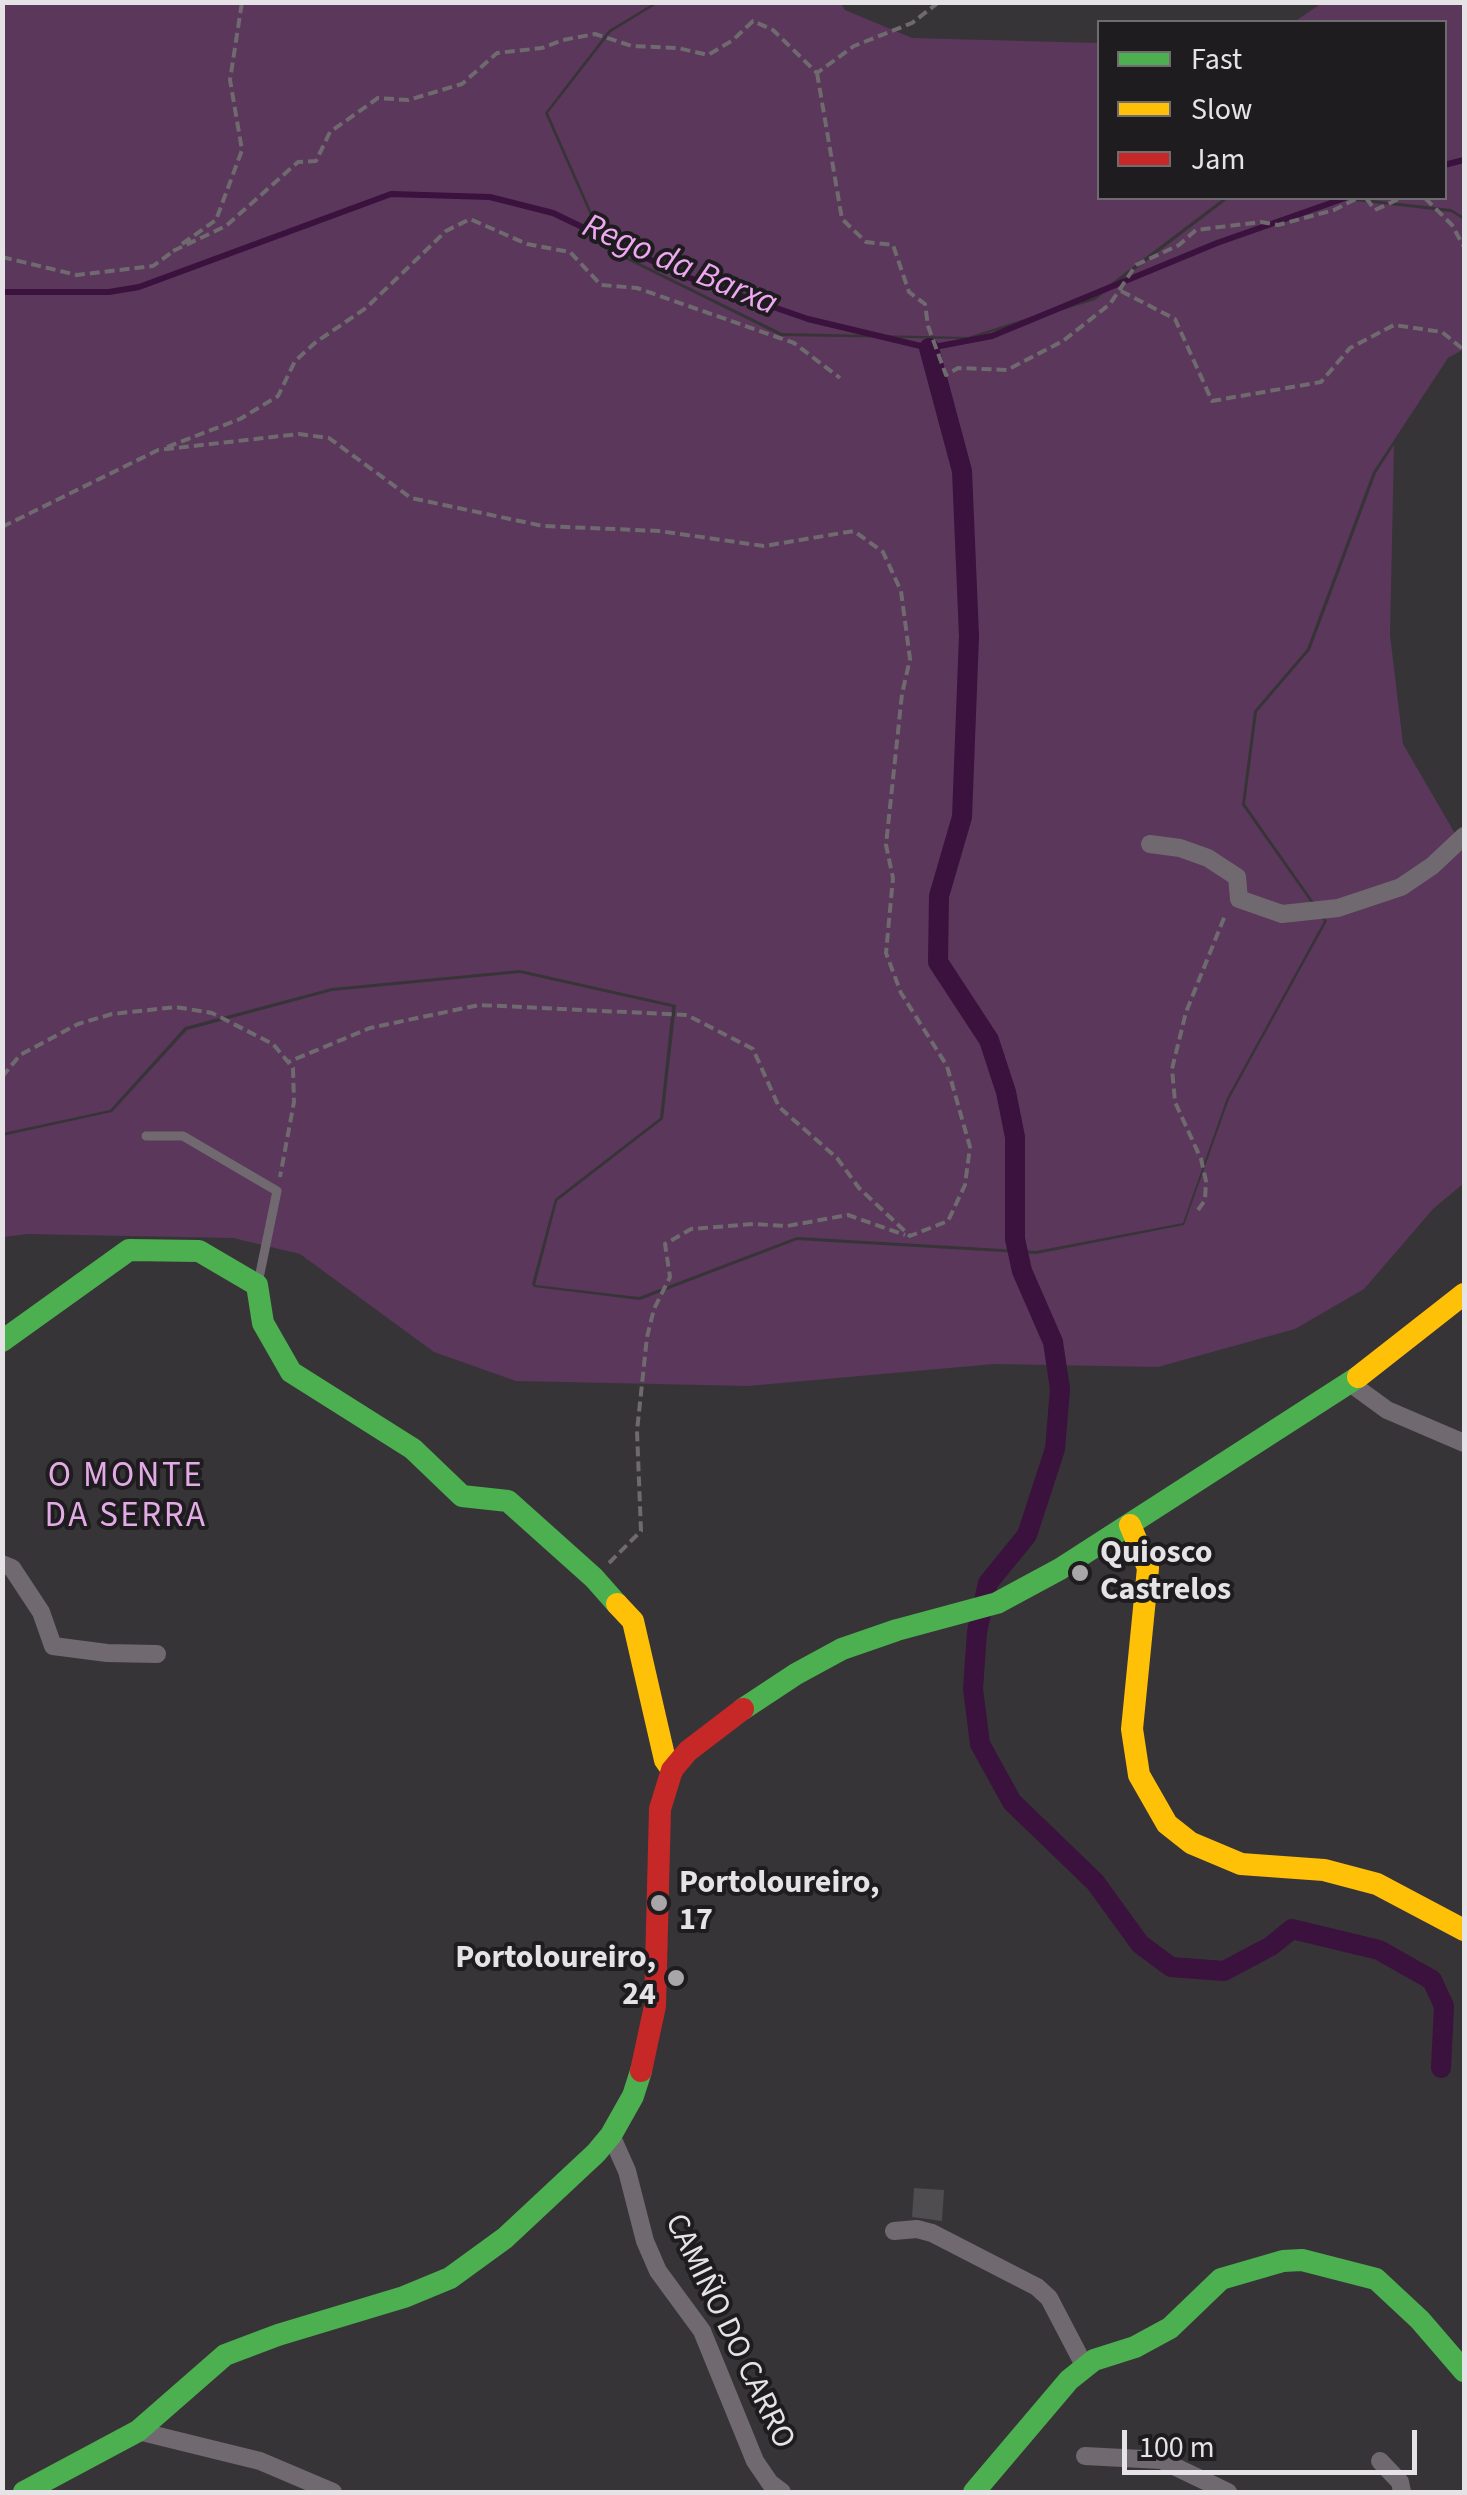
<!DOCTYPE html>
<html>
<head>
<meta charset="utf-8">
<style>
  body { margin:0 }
  #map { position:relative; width:1467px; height:2495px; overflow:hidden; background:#373437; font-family:"Source Sans 3",sans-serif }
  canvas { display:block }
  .frame { position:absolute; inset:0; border:5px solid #e5e3e5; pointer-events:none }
  .legend { position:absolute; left:1097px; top:20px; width:350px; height:180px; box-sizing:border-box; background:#1e1c1e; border:2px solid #6e6c6e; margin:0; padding:12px 18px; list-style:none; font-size:30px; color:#e5e3e5 }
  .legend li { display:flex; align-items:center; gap:20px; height:50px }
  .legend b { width:50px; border:2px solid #6e6c6e }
  .scale { position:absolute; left:1122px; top:2430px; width:295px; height:45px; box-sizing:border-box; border:5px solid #e5e3e5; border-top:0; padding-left:12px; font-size:30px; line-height:35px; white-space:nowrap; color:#e5e3e5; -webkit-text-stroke:8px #1e1c1e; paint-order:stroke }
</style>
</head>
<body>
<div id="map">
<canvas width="1467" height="2495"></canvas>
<div class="frame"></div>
<ul class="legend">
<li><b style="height:12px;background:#4caf50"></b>Fast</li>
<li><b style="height:12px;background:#ffc107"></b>Slow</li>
<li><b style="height:12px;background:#c62828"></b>Jam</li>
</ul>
<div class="scale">100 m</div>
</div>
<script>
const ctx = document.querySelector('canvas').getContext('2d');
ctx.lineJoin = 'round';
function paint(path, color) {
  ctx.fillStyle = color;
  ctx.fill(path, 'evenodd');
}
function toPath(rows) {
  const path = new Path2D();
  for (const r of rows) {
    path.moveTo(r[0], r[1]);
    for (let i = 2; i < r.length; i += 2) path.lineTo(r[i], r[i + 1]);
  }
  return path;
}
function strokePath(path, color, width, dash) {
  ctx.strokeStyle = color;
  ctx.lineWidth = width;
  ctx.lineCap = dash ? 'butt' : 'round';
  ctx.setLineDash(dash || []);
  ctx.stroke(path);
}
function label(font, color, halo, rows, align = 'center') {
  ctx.font = font + ' "Source Sans 3",sans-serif';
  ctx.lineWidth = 8;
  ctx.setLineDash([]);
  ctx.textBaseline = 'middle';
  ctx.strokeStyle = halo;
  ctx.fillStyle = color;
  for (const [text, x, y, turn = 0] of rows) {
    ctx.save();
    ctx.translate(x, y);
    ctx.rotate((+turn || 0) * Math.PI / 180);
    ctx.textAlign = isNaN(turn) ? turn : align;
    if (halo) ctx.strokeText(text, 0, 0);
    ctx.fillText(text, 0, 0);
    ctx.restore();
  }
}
const green = toPath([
  [660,2,841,3,845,10,912,38,1099,43,1100,198,1224,198,1093,297,968,337,782,333,607,247,548,113,611,32],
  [2,3,654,3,609,30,545,113,605,249,781,336,969,339,1095,300,1229,198,1330,198,1451,212,1464,220,1464,349,1448,358,1373,472,1307,649,1254,711,1242,805,1324,921,1227,1098,1183,1223,1036,1251,797,1237,639,1297,535,1285,557,1201,663,1119,676,1005,520,970,332,988,185,1027,110,1110,3,1133],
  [1322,3,1464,3,1464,217,1451,209,1355,198,1444,198,1444,22,1294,22],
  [1394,445,1390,635,1403,744,1464,849,1464,1183,1433,1209,1364,1289,1295,1329,1158,1367,994,1364,748,1386,516,1381,434,1352,300,1254,233,1238,28,1234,3,1237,2,1136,112,1112,187,1030,332,991,520,973,672,1007,660,1118,555,1199,532,1284,534,1287,640,1300,797,1240,1036,1254,1184,1225,1229,1099,1327,921,1245,804,1257,712,1310,650,1376,473]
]);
const stream = toPath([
  [1444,165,1464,160],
  [2,292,109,292,139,287,391,194,490,197,553,213,684,276,808,319,929,348,992,336,1217,243,1345,198]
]);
const canal = toPath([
  [929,348,962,471,969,636,962,817,939,896,938,962,989,1040,1006,1092,1015,1137,1015,1239,1022,1271,1053,1342,1060,1389,1055,1449,1027,1535,988,1583,977,1632,973,1689,980,1744,1012,1802,1095,1882,1140,1944,1171,1967,1224,1971,1271,1946,1292,1929,1379,1950,1432,1980,1444,2006,1441,2068]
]);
const building = toPath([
  [914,2188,944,2190,942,2221,912,2217]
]);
const path = toPath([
  [817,73,842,219,866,242,893,245,909,292,925,304,928,326,946,375,958,368,1007,370,1063,341,1110,304,1136,265,1179,245,1196,230,1261,222,1278,225,1334,210,1358,198],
  [1366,198,1375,210,1401,198],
  [1425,198,1452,225,1464,247],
  [182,244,216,220,242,150,230,80,242,2],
  [173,251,226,226,298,162,316,161,330,132,378,98,408,100,462,84,497,53,542,48,563,40,595,34,632,46,678,48,708,55,733,40,753,21,773,30,817,73,854,46,912,23,939,2],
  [2,257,77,275,153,266,175,250],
  [1121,291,1175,319,1212,401,1321,382,1350,348,1394,325,1442,332,1464,350],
  [167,447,240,419,278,396,295,361,316,342,366,308,446,231,470,219,527,244,570,252,601,285,637,288,794,343,840,378],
  [2,527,158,450,299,434,329,438,411,498,543,526,659,531,764,546,854,531,883,552,901,591,910,659,902,694,886,845,893,878,886,953,901,993,947,1066,970,1147,965,1185,948,1221,910,1236,859,1188,837,1158,779,1107,753,1049,687,1015,479,1005,370,1028,288,1062],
  [2,1077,20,1055,78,1024,112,1014,176,1007,212,1013,273,1044,293,1068,294,1102,280,1177],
  [1198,1210,1205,1200,1206,1181,1201,1159,1175,1102,1172,1069,1186,1012,1226,913],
  [609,1563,641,1531,637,1431,647,1337,654,1309,670,1277,665,1244,691,1229,753,1224,787,1226,848,1215,905,1235]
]);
const lane = toPath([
  [146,1136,183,1136,277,1191,258,1283]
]);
const street = toPath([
  [1150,844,1180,848,1208,858,1237,877,1239,899,1282,914,1338,908,1401,887,1432,866,1464,836],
  [1350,1383,1387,1410,1464,1443],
  [2,1564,12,1568,41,1612,53,1646,107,1653,157,1654],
  [611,2135,627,2171,645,2241,658,2271,702,2331,755,2461,770,2483,782,2492],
  [894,2231,917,2229,932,2233,1037,2287,1049,2298,1085,2367],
  [138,2431,260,2461,333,2492],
  [1085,2456,1161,2460,1228,2492],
  [1380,2461,1400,2482,1402,2492]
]);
const fast = toPath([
  [2,1341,129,1250,199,1251,257,1285,263,1323,291,1372,413,1449,462,1496,508,1501,594,1578,617,1604],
  [743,1709,796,1674,842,1649,897,1630,997,1603,1060,1569,1358,1377],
  [24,2492,138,2431,225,2355,278,2335,404,2297,450,2278,505,2238,596,2153,611,2135,633,2096,641,2071],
  [974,2492,1069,2380,1094,2360,1135,2347,1170,2328,1221,2279,1283,2261,1302,2260,1376,2279,1420,2320,1464,2371]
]);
const slow = toPath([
  [1358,1377,1464,1294],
  [1130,1525,1148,1568,1132,1729,1139,1775,1167,1824,1191,1843,1241,1864,1324,1870,1377,1884,1464,1930],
  [617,1604,633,1621,665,1760,672,1770]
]);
const jam = toPath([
  [641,2071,655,2006,660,1809,672,1770,688,1751,743,1709]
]);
const markers = [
  [1080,1573,10,"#a8a6a8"],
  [659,1903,10,"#a8a6a8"],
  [676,1978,10,"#a8a6a8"]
];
const poiNames = [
  ["Quiosco",1100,1555],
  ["Castrelos",1100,1592],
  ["Portoloureiro,",679,1885],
  ["17",679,1922],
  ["Portoloureiro,",656,1960,"right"],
  ["24",656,1997,"right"]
];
const streetNames = [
  ["CAMIÑO DO CARRO",728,2332,64]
];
const waterNames = [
  ["Rego da Barxa",679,267,23]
];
const neighbourhoodNames = [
  ["O MONTE",126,1478],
  ["DA SERRA",126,1518]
];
paint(green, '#5a375b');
strokePath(stream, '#3b113d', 6);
strokePath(canal, '#3b113d', 20);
paint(building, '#4f4d4f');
strokePath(path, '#6e6a6e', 4, [10, 5]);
strokePath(lane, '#706970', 9);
strokePath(street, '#706970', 18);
strokePath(fast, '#4caf50', 22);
strokePath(slow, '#ffc107', 22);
strokePath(jam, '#c62828', 22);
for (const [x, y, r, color] of markers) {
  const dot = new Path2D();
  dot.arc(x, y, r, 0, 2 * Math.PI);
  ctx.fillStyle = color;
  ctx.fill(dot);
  strokePath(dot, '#1e1c1e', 4);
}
label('bold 32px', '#e5e3e5', '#1e1c1e', poiNames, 'left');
label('32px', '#e5e3e5', '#1e1c1e', streetNames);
label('italic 35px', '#efa7f2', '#1e1c1e', waterNames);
ctx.letterSpacing = '2.5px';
label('35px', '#e3abe5', '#1e1c1e', neighbourhoodNames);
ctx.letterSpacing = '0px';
</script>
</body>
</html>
